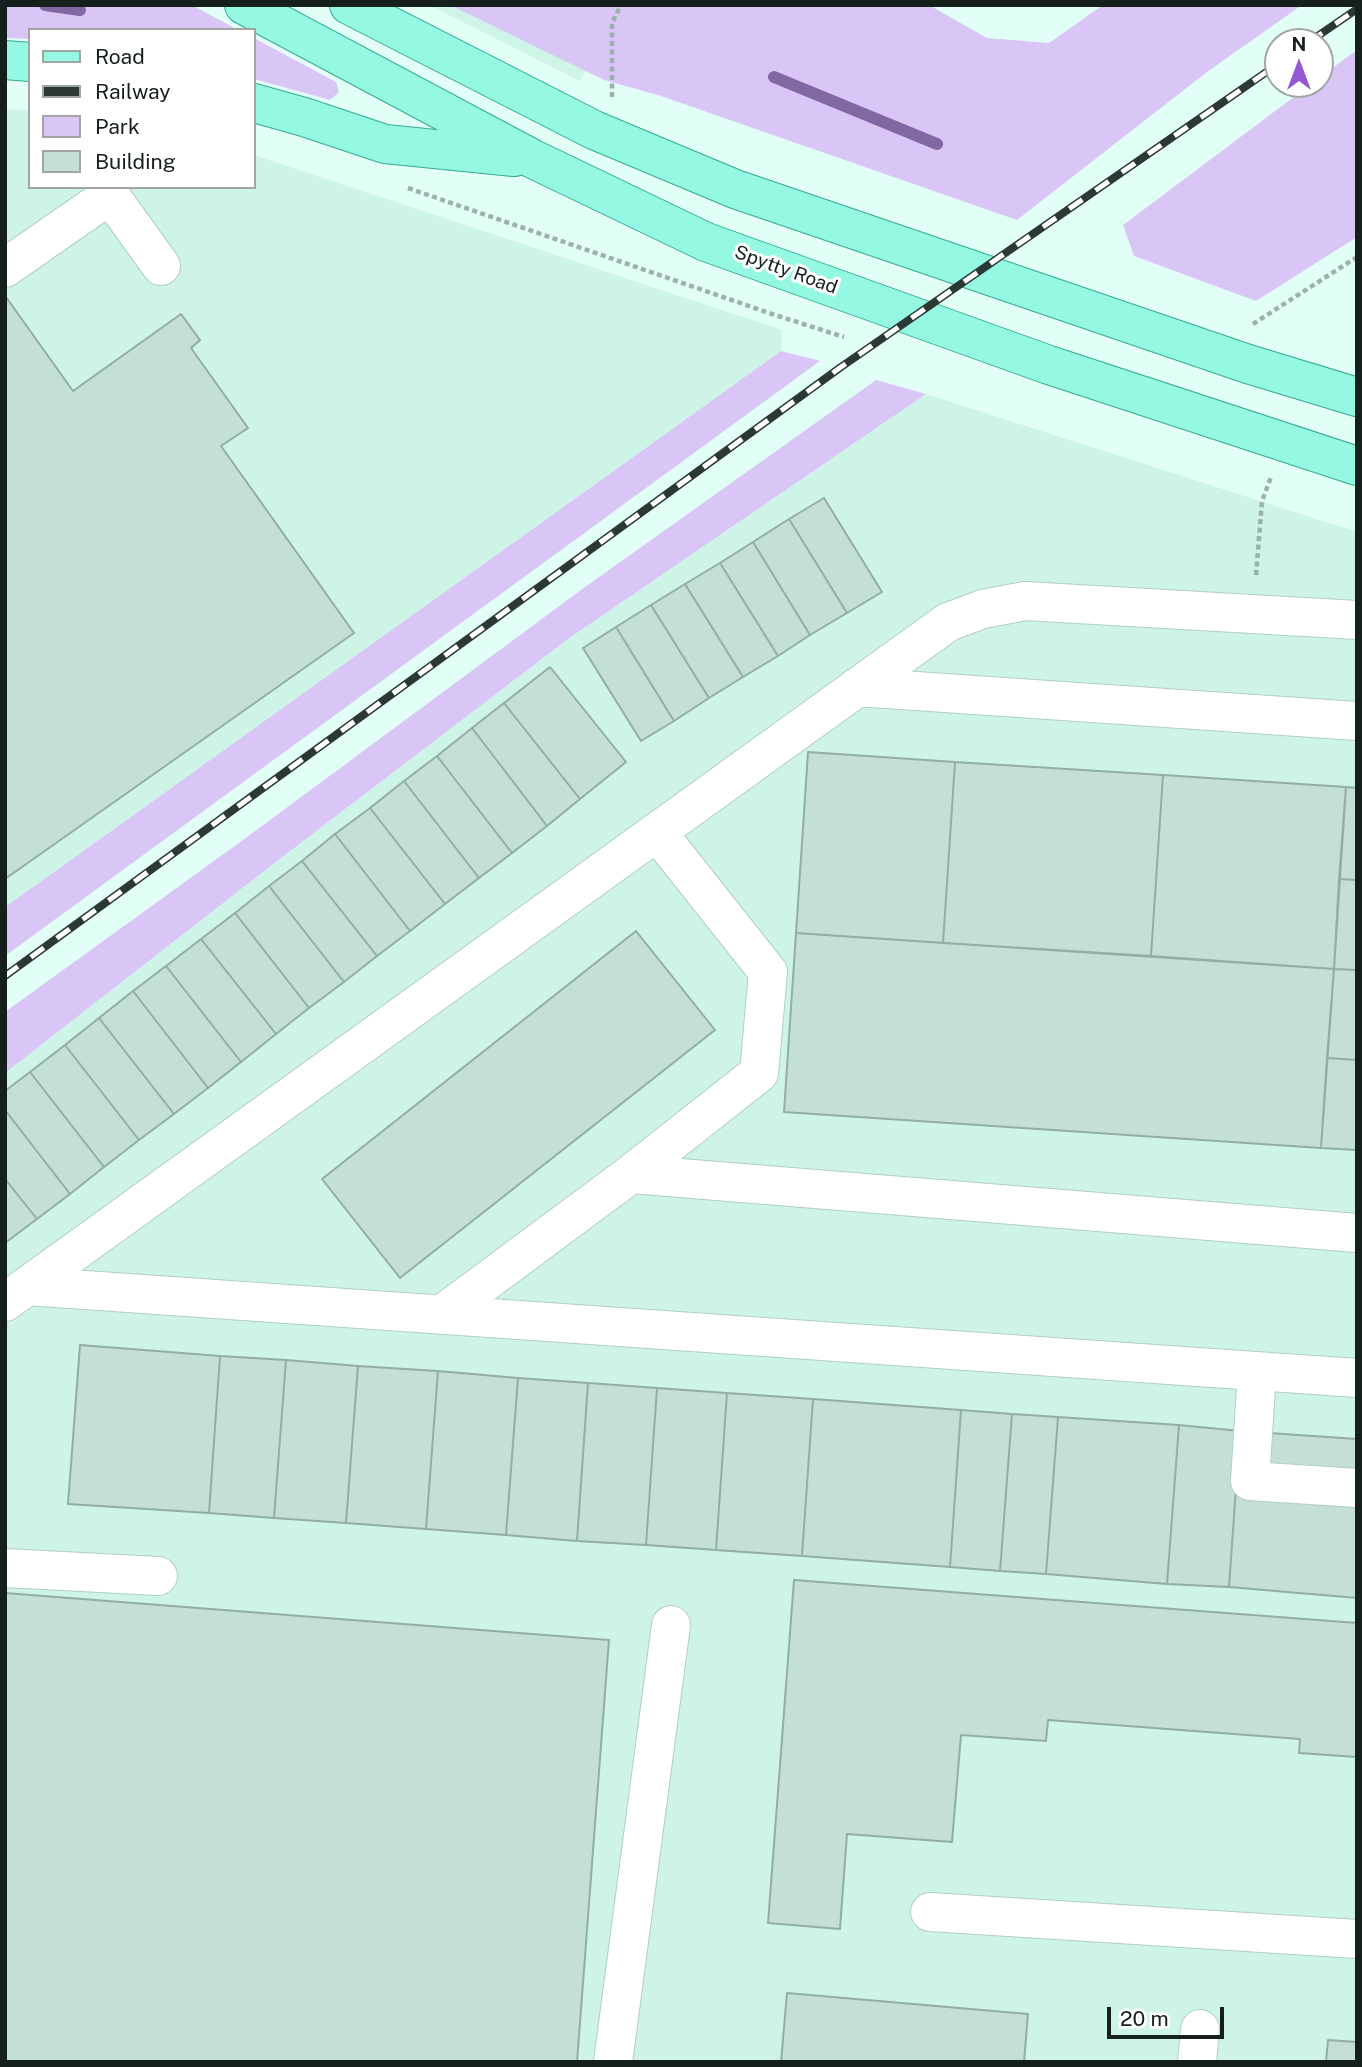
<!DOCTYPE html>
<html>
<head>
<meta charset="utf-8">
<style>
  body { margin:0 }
  #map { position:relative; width:1362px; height:2067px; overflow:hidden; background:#e1fff6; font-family:"Public Sans",sans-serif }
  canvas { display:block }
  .frame { position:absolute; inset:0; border:7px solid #151f1c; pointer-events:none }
  .legend { position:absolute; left:28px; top:28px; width:228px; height:161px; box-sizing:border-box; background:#fff; border:2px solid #a1a5a4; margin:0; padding:9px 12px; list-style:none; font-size:21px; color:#151f1c }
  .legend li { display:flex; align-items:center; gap:14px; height:35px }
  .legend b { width:35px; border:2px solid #a1a5a4 }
  .north { position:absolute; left:1264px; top:28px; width:70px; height:70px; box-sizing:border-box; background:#fff; border:2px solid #a1a5a4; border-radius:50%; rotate:0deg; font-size:19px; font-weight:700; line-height:28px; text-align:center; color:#151f1c }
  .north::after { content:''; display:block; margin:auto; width:24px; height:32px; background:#9459d0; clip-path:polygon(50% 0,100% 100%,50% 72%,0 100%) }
  .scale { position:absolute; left:1107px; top:2007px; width:117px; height:32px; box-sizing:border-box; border:4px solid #151f1c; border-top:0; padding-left:9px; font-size:21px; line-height:24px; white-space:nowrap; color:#151f1c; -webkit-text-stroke:5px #fff; paint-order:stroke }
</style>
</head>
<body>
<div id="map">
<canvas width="1362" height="2067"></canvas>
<div class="frame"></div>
<ul class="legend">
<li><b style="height:9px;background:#94f8e2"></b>Road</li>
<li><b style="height:9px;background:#2c3834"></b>Railway</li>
<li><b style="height:19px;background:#dac6f6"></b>Park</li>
<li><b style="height:19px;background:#c3dfd7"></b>Building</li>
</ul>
<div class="north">N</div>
<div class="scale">20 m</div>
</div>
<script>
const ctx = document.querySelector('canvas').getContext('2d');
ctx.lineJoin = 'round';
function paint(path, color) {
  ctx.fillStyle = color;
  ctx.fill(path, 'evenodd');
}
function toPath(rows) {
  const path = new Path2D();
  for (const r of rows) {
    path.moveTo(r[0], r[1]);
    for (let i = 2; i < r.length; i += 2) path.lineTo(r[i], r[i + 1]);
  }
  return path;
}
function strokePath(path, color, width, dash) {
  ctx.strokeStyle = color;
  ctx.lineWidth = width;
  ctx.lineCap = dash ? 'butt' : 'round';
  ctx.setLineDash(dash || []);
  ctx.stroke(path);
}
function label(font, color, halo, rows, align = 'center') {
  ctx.font = font + ' "Public Sans",sans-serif';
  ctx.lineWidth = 6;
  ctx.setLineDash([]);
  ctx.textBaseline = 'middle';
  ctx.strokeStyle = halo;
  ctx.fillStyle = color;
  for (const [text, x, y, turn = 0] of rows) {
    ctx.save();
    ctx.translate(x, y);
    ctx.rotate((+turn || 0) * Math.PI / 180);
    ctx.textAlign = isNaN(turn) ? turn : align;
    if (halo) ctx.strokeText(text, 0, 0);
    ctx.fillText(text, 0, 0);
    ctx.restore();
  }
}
const built = toPath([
  [429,5,621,5,580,81],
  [5,109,30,110,30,187,254,187,254,155,782,330,781,351,5,907],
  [926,394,1357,532,1357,2062,5,2062,5,1073,281,858,568,639]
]);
const green = toPath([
  [5,5,192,5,238,30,30,30,30,39,5,38],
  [450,5,929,5,987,38,1049,43,1103,5,1302,5,1207,72,1017,220,661,96,604,80],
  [254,38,336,82,339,92,330,100,254,79],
  [1357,50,1357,237,1256,301,1134,256,1123,225,1311,84,1320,84,1320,77],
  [781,351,820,361,5,956,5,907],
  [876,380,926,394,568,639,281,858,5,1073,5,1012,247,837,585,587]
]);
const stream = toPath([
  [45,5,80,10],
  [774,77,937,144]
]);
const building = toPath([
  [6,297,73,391,181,314,200,340,191,348,248,428,221,446,354,633,5,879,6,297],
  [824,498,882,592,847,613,789,519,824,498],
  [789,519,847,613,810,635,753,542,789,519],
  [753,542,810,635,778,656,720,563,753,542],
  [720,563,778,656,743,677,685,584,720,563],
  [685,584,743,677,709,698,651,605,685,584],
  [651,605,709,698,674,721,616,627,651,605],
  [616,627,674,721,641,741,583,648,616,627],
  [550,667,626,762,580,799,504,703,550,667],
  [504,703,580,799,547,826,472,728,504,703],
  [472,728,547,826,512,853,437,756,472,728],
  [808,752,955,762,943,943,796,933,808,752],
  [437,756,512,853,479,878,404,781,437,756],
  [955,762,1163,775,1151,956,943,943,955,762],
  [1163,775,1346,787,1334,969,1151,956,1163,775],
  [404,781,479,878,445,904,370,808,404,781],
  [1346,787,1357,788,1357,880,1339,879,1346,787],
  [370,808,445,904,410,931,335,834,370,808],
  [335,834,410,931,377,956,302,861,335,834],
  [302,861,377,956,344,982,269,886,302,861],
  [1339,879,1357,880,1357,970,1334,969,1339,879],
  [269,886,344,982,309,1008,235,913,269,886],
  [235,913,309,1008,276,1034,201,939,235,913],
  [636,931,715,1030,400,1278,322,1179,636,931],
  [796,933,1334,969,1321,1148,784,1112,796,933],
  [201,939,276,1034,241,1062,166,966,201,939],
  [166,966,241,1062,208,1088,133,991,166,966],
  [1334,969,1357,970,1357,1060,1327,1058,1334,969],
  [133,991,208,1088,174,1114,99,1018,133,991],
  [99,1018,174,1114,139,1140,65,1045,99,1018],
  [65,1045,139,1140,104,1167,30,1072,65,1045],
  [1327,1058,1357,1060,1357,1150,1321,1148,1327,1058],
  [30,1072,104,1167,70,1194,5,1110,5,1091,30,1072],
  [5,1110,70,1194,37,1219,5,1179,5,1110],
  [5,1179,37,1219,5,1243,5,1179],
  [80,1345,220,1356,209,1513,68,1504,80,1345],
  [220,1356,286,1360,274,1518,209,1513,220,1356],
  [286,1360,358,1366,346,1523,274,1518,286,1360],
  [358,1366,438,1371,426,1529,346,1523,358,1366],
  [438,1371,518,1378,506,1535,426,1529,438,1371],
  [518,1378,588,1383,577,1541,506,1535,518,1378],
  [588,1383,657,1388,646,1545,577,1541,588,1383],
  [657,1388,727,1393,716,1550,646,1545,657,1388],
  [727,1393,813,1399,802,1556,716,1550,727,1393],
  [813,1399,961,1410,950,1567,802,1556,813,1399],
  [961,1410,1012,1414,1000,1571,950,1567,961,1410],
  [1012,1414,1058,1417,1046,1574,1000,1571,1012,1414],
  [1058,1417,1179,1425,1167,1584,1046,1574,1058,1417],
  [1179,1425,1240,1431,1229,1587,1167,1584,1179,1425],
  [1240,1431,1357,1439,1357,1598,1229,1587,1240,1431],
  [794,1580,1357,1623,1357,1757,1299,1753,1300,1739,1048,1720,1046,1741,961,1735,952,1842,847,1834,840,1929,768,1923,794,1580],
  [5,1593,609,1640,577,2062,5,2062,5,1593],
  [787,1993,1028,2014,1024,2062,781,2062,787,1993],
  [1328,2040,1357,2042,1357,2062,1326,2062,1328,2040]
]);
const path = toPath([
  [612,97,612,23,621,5],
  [408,188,772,314,844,337],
  [1253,324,1357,257],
  [1256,575,1262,501,1271,477]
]);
const minor = toPath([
  [5,268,110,195,161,266],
  [857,687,1357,721],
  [631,1174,1357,1233],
  [27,1286,1357,1378],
  [5,1302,948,622,983,609,1025,601,1357,620],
  [441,1315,631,1174,759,1073,768,972,657,832],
  [1257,1371,1250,1481,1357,1488],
  [5,1568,158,1576],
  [930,1912,1357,1939],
  [613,2062,671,1625],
  [1197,2062,1200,2029]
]);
const major = toPath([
  [244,5,533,159,706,242,1049,365,1357,466],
  [349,5,594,130,735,189,1248,364,1357,397],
  [5,60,30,62],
  [254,103,304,117,385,144,514,157]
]);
const rail = toPath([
  [1309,42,1357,9],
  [5,976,841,367,1278,64]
]);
const streetNames = [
  ["Spytty Road",786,270,20]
];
paint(built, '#cef4e8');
paint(green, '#dac6f6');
strokePath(stream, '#8068a2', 12);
paint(building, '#c3dfd7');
strokePath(building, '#92ada5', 2);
strokePath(minor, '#b2cec6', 40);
strokePath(major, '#39a990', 40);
strokePath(path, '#9bb2ab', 4.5, [5, 3.5]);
strokePath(minor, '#fff', 38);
strokePath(major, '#94f8e2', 38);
strokePath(rail, '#2c3834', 8);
strokePath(rail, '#fff', 5, [16]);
label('19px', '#151f1c', '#fff', streetNames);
</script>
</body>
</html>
